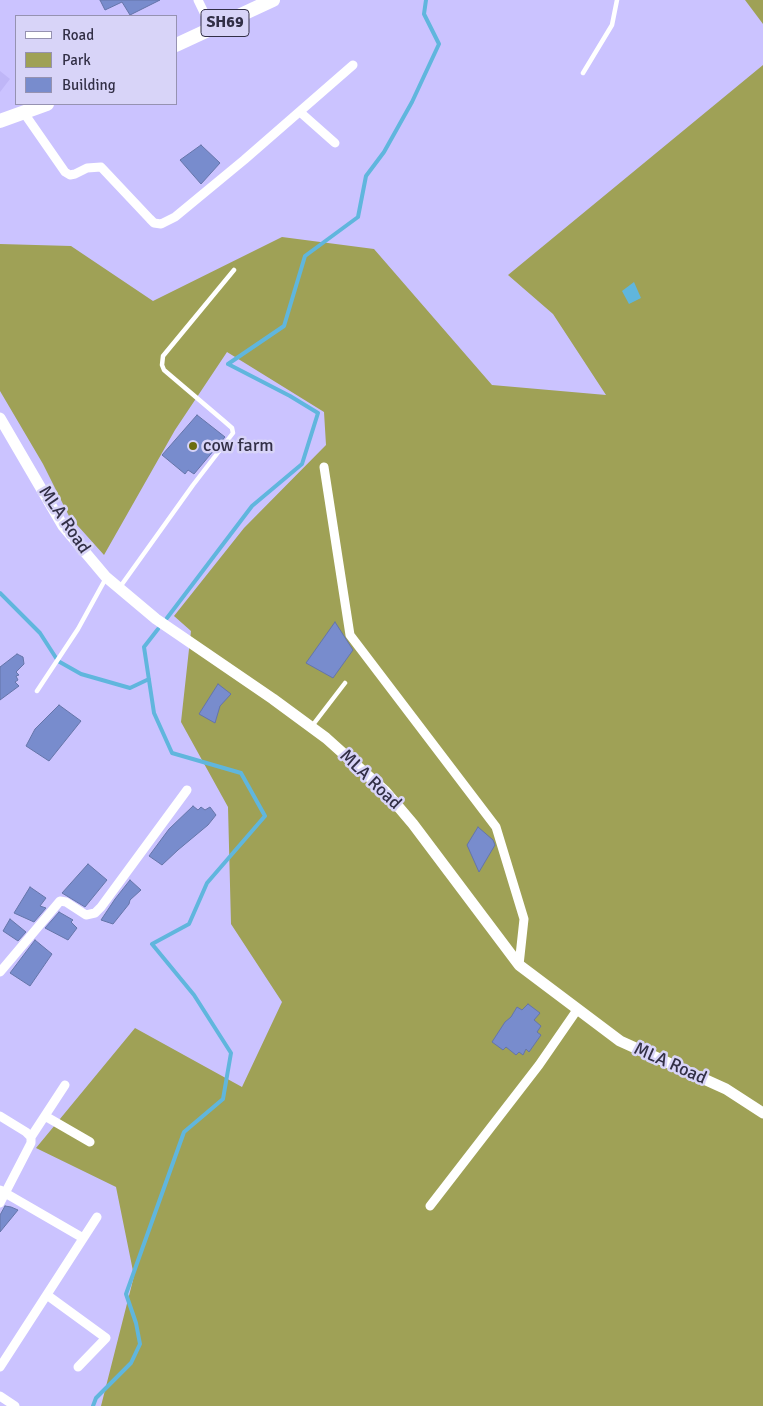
<!DOCTYPE html>
<html>
<head>
<meta charset="utf-8">
<style>
  body { margin:0 }
  #map { position:relative; width:763px; height:1406px; overflow:hidden; background:#cbc3ff; font-family:Signika,sans-serif }
  canvas { display:block }
  .legend { position:absolute; left:15px; top:15px; width:162px; height:90px; box-sizing:border-box; background:#d8d4f8; border:1px solid #9692b1; margin:0; padding:6px 9px; list-style:none; font-size:15px; color:#322f46 }
  .legend li { display:flex; align-items:center; gap:10px; height:25px }
  .legend b { width:25px; border:1px solid #9692b1 }
</style>
</head>
<body>
<div id="map">
<canvas width="763" height="1406"></canvas>
<ul class="legend">
<li><b style="height:6px;background:#fff"></b>Road</li>
<li><b style="height:14px;background:#9fa156"></b>Park</li>
<li><b style="height:14px;background:#788ccd"></b>Building</li>
</ul>
</div>
<script>
const ctx = document.querySelector('canvas').getContext('2d');
ctx.lineJoin = 'round';
function paint(path, color) {
  ctx.fillStyle = color;
  ctx.fill(path, 'evenodd');
}
function toPath(rows) {
  const path = new Path2D();
  for (const r of rows) {
    path.moveTo(r[0], r[1]);
    for (let i = 2; i < r.length; i += 2) path.lineTo(r[i], r[i + 1]);
  }
  return path;
}
function strokePath(path, color, width, dash) {
  ctx.strokeStyle = color;
  ctx.lineWidth = width;
  ctx.lineCap = dash ? 'butt' : 'round';
  ctx.setLineDash(dash || []);
  ctx.stroke(path);
}
function label(font, color, halo, rows, align = 'center') {
  ctx.font = font + ' Signika,sans-serif';
  ctx.lineWidth = 5;
  ctx.setLineDash([]);
  ctx.textBaseline = 'middle';
  ctx.strokeStyle = halo;
  ctx.fillStyle = color;
  for (const [text, x, y, turn = 0] of rows) {
    ctx.save();
    ctx.translate(x, y);
    ctx.rotate((+turn || 0) * Math.PI / 180);
    ctx.textAlign = isNaN(turn) ? turn : align;
    if (halo) ctx.strokeText(text, 0, 0);
    ctx.fillText(text, 0, 0);
    ctx.restore();
  }
}
const built = toPath([
  [0,71,10,79,0,92]
]);
const green = toPath([
  [745,0,763,0,763,24],
  [763,65,763,1406,101,1406,134,1276,116,1187,36,1148,135,1028,242,1087,282,1002,231,924,228,807,181,722,191,631,174,616,244,528,326,445,324,412,227,352,175,430,104,555,69,516,43,464,0,391,0,244,71,246,153,301,282,237,374,249,492,385,606,395,553,314,508,275]
]);
const water = toPath([
  [634,282,641,298,629,304,622,291]
]);
const stream = toPath([
  [0,593,40,633,58,661,81,674,130,688,149,679],
  [167,618,252,506,302,464,318,413,290,396,228,364,284,326,305,256,358,217,366,176,384,152,412,102,439,44,424,14,426,0],
  [93,1406,96,1398,131,1363,140,1344,136,1323,126,1294,184,1132,223,1099,231,1053,194,995,152,944,189,924,207,883,265,816,241,773,172,753,154,713,144,647,158,629]
]);
const building = toPath([
  [100,0,160,0,130,15,122,2,105,10,100,0],
  [201,145,220,163,201,184,180,160,201,145],
  [197,415,225,437,194,474,188,470,185,474,162,455,197,415],
  [335,622,353,650,333,678,306,663,335,622],
  [17,654,23,657,24,664,16,672,19,675,16,676,18,680,15,682,19,686,0,700,0,667,17,654],
  [218,684,231,694,220,706,215,723,199,714,218,684],
  [59,705,81,721,49,761,26,746,35,729,59,705],
  [193,806,198,810,201,807,205,810,210,807,216,815,208,825,178,850,162,865,149,856,169,829,193,806],
  [478,827,493,840,495,845,479,872,467,845,478,827],
  [88,864,107,880,85,907,62,893,88,864],
  [130,880,141,890,130,900,129,904,113,924,101,920,115,899,130,880],
  [30,887,46,898,40,906,46,908,34,922,14,913,30,887],
  [59,912,73,920,71,922,77,928,68,940,45,928,59,912],
  [10,919,26,932,18,941,3,931,10,919],
  [35,940,52,954,30,986,10,973,35,940],
  [528,1004,540,1013,534,1020,541,1026,537,1032,541,1035,529,1052,526,1049,523,1055,519,1052,516,1055,506,1047,503,1050,492,1042,505,1022,511,1017,517,1007,522,1010,528,1004],
  [5,1206,11,1207,18,1210,0,1232,0,1215,5,1206]
]);
const service = toPath([
  [583,73,612,25,617,0],
  [120,587,193,485,233,433,232,428,224,421,164,370,162,365,163,356,234,270],
  [37,691,78,629,106,578],
  [312,726,345,683]
]);
const minor = toPath([
  [198,0,212,29],
  [300,112,335,143],
  [24,113,65,172,70,175,75,174,87,168,101,167,150,219,154,223,161,224,175,217,244,160,353,65],
  [324,467,350,635,496,827,524,919,519,965],
  [0,972,60,901,66,902,86,915,95,913,101,907,187,790],
  [0,1116,26,1132,31,1137,31,1143,0,1203],
  [45,1116,90,1142],
  [31,1137,65,1085],
  [0,1190,83,1238],
  [430,1206,539,1065,577,1010],
  [47,1295,106,1338,78,1367],
  [0,1367,97,1217],
  [0,1396,15,1406]
]);
const tertiary = toPath([
  [0,418,63,526,106,577,156,619,273,699,326,738,385,791,413,824,519,965,620,1041,726,1089,763,1113]
]);
const primary = toPath([
  [176,45,273,0],
  [0,121,47,104]
]);
const markers = [
  [193,446,5,"#6c6d0f"]
];
const shields = [
  [225,23,48]
];
const shieldNames = [
  ["SH69",225,23]
];
const poiNames = [
  ["cow farm",203,446]
];
const streetNames = [
  ["MLA Road",64,520,56],
  ["MLA Road",370,780,44],
  ["MLA Road",670,1064,24]
];
paint(built, '#bfb6f7');
paint(green, '#9fa156');
paint(water, '#60b6dd');
strokePath(stream, '#60b6dd', 4);
paint(building, '#788ccd');
strokePath(building, '#6575a9', 1);
strokePath(service, '#fff', 4.5);
strokePath(minor, '#fff', 9);
strokePath(tertiary, '#fff', 11);
strokePath(primary, '#fff', 14);
for (const [x, y, r, color] of markers) {
  const dot = new Path2D();
  dot.arc(x, y, r, 0, 2 * Math.PI);
  ctx.fillStyle = color;
  ctx.fill(dot);
  strokePath(dot, '#d8d4f8', 2);
}
for (const [x, y, w] of shields) {
  const box = new Path2D();
  box.roundRect(x - w / 2, y - 13.5, w, 27, 4);
  ctx.fillStyle = '#d8d4f8';
  ctx.fill(box);
  strokePath(box, '#322f46', 1);
}
label('bold 16px', '#322f46', null, shieldNames);
label('18px', '#322f46', '#d8d4f8', poiNames, 'left');
label('18px', '#322f46', '#d8d4f8', streetNames);
</script>
</body>
</html>
